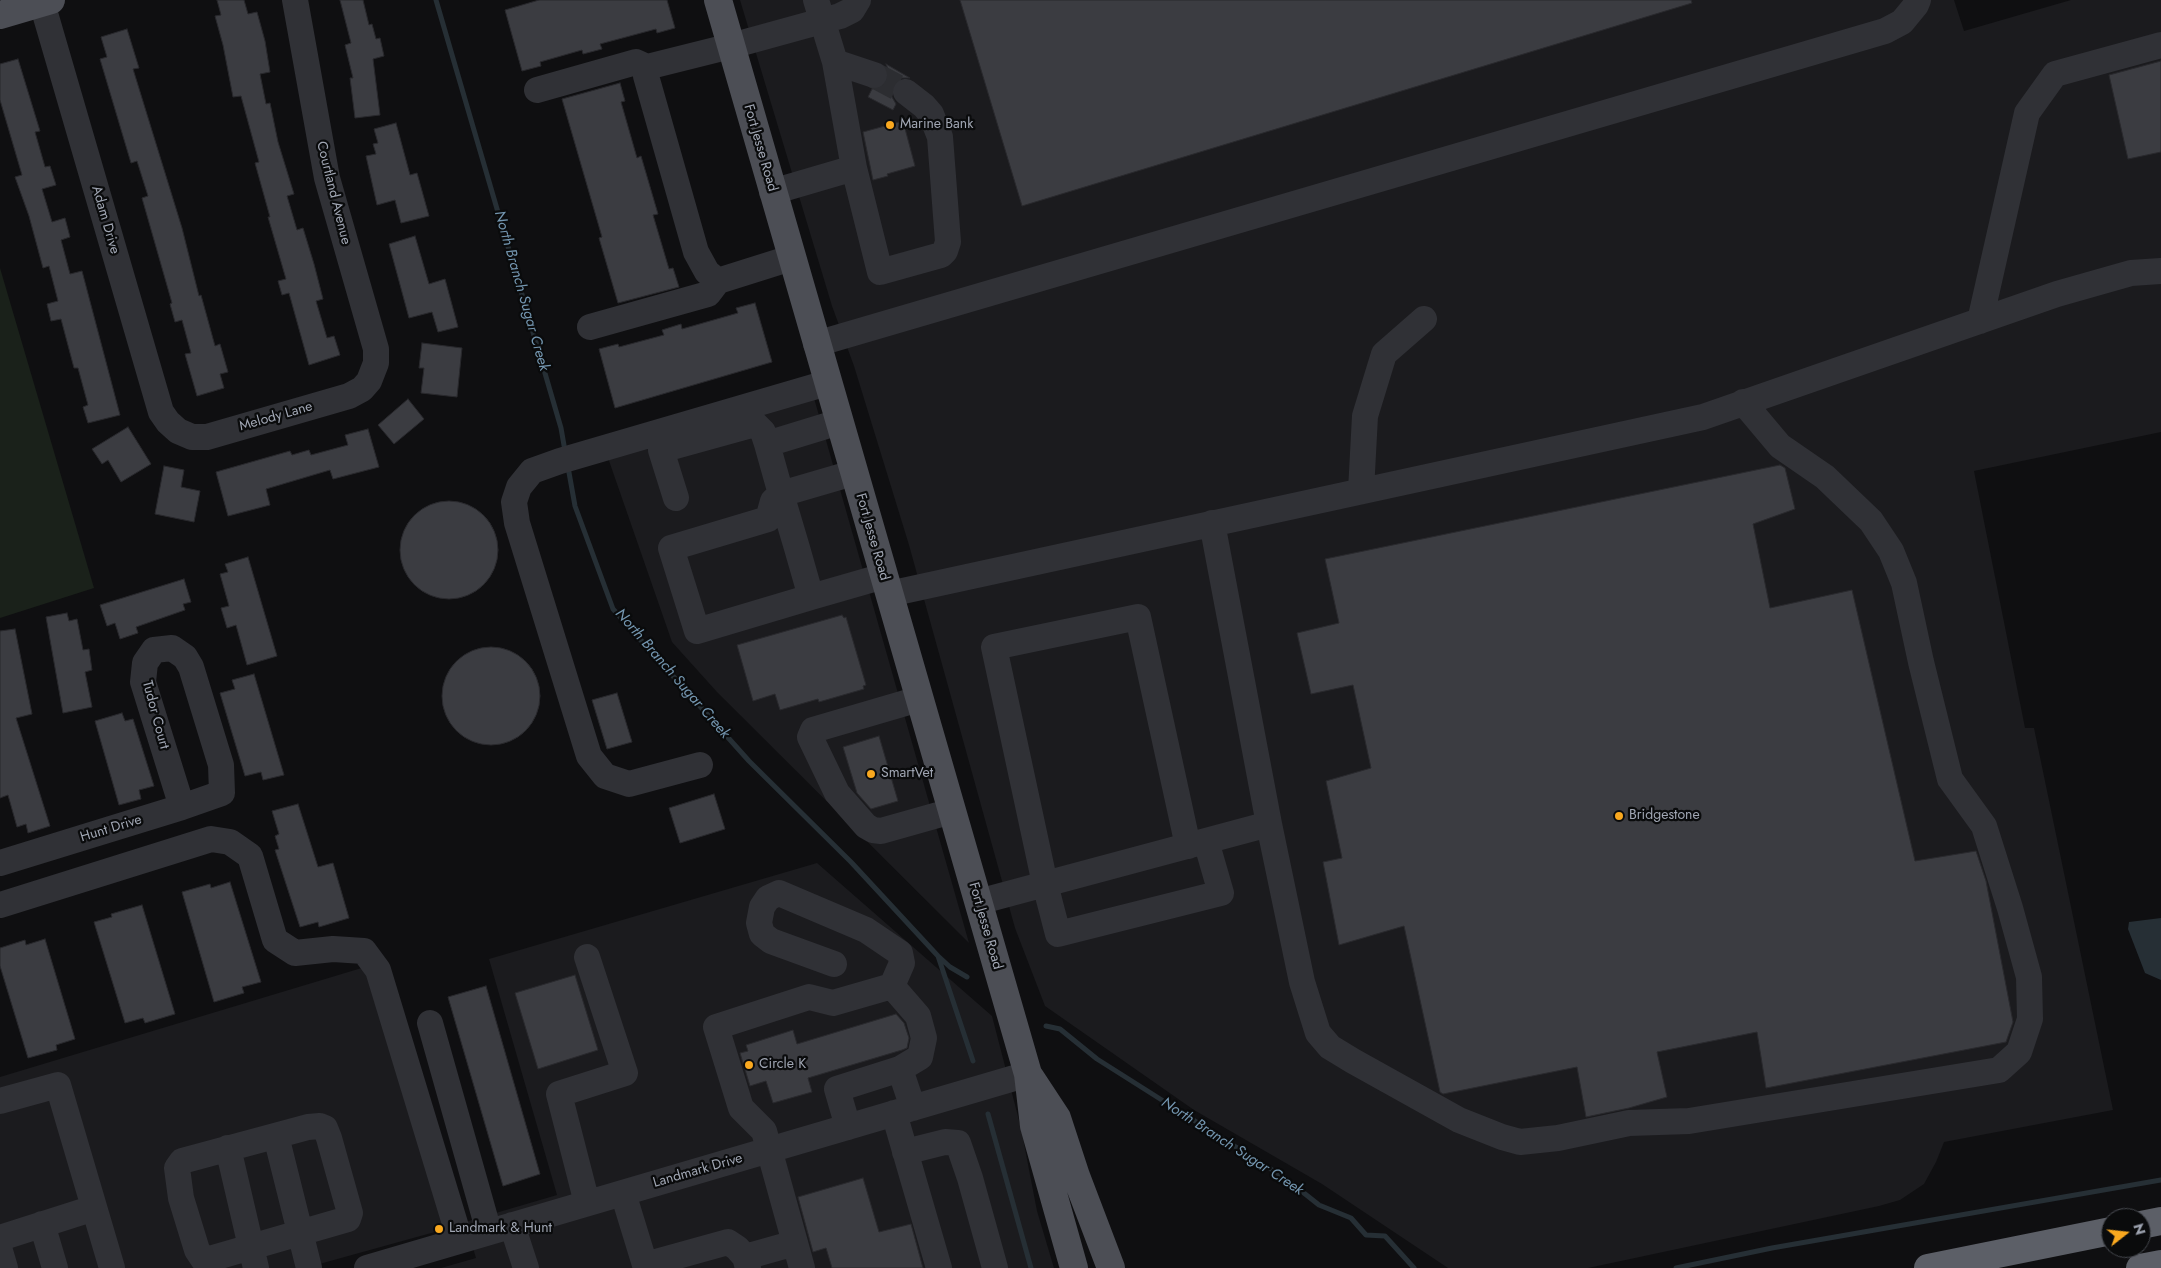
<!DOCTYPE html>
<html>
<head>
<meta charset="utf-8">
<style>
  body { margin:0 }
  #map { position:relative; width:2161px; height:1268px; overflow:hidden; background:#0f0f11; font-family:Jost,sans-serif }
  canvas { display:block }
  .north { position:absolute; left:2101px; top:1208px; width:50px; height:50px; box-sizing:border-box; background:#0a0b0c; border:1px solid #46494f; border-radius:50%; rotate:74deg; font-size:14px; font-weight:700; line-height:20px; text-align:center; color:#a0a6b3 }
  .north::after { content:''; display:block; margin:auto; width:18px; height:22px; background:#f9a81f; clip-path:polygon(50% 0,100% 100%,50% 72%,0 100%) }
</style>
</head>
<body>
<div id="map">
<canvas width="2161" height="1268"></canvas>
<div class="north">N</div>
</div>
<script>
const ctx = document.querySelector('canvas').getContext('2d');
ctx.lineJoin = 'round';
function paint(path, color) {
  ctx.fillStyle = color;
  ctx.fill(path, 'evenodd');
}
function toPath(rows) {
  const path = new Path2D();
  for (const r of rows) {
    if (r.length === 3) {
      path.moveTo(r[0] + r[2], r[1]);
      path.arc(r[0], r[1], r[2], 0, 2 * Math.PI);
      continue;
    }
    path.moveTo(r[0], r[1]);
    for (let i = 2; i < r.length; i += 2) path.lineTo(r[i], r[i + 1]);
  }
  return path;
}
function strokePath(path, color, width, dash) {
  ctx.strokeStyle = color;
  ctx.lineWidth = width;
  ctx.lineCap = dash ? 'butt' : 'round';
  ctx.setLineDash(dash || []);
  ctx.stroke(path);
}
function label(font, color, halo, rows, align = 'center') {
  ctx.font = font + ' Jost,sans-serif';
  ctx.lineWidth = 4.5;
  ctx.setLineDash([]);
  ctx.textBaseline = 'middle';
  ctx.strokeStyle = halo;
  ctx.fillStyle = color;
  for (const [text, x, y, turn = 0] of rows) {
    ctx.save();
    ctx.translate(x, y);
    ctx.rotate((+turn || 0) * Math.PI / 180);
    ctx.textAlign = isNaN(turn) ? turn : align;
    if (halo) ctx.strokeText(text, 0, 0);
    ctx.fillText(text, 0, 0);
    ctx.restore();
  }
}
const built = toPath([
  [740,0,1954,0,1964,31,2071,0,2161,0,2161,432,1974,471,2025,728,2034,728,2113,1110,1944,1142,1936,1162,1924,1184,1900,1200,1879,1206,1588,1268,1448,1268,1322,1184,1194,1110,1045,1006,1015,928,909,545,854,366,832,306],
  [814,398,969,943,717,692,672,642,607,455],
  [817,863,992,1016,1021,1128,1037,1211,1054,1268,441,1268,476,1258,465,1222,557,1195,489,959],
  [365,967,443,1221,442,1230,305,1268,0,1268,0,1077]
]);
const green = toPath([
  [0,268,94,588,0,618]
]);
const water = toPath([
  [2161,918,2161,980,2145,973,2128,929,2129,922]
]);
const stream = toPath([
  [436,0,561,428,565,451],
  [568,467,575,506,613,609,749,761,851,862,938,956,950,967,967,977],
  [938,956,973,1061],
  [1046,1026,1060,1029,1097,1059,1285,1178,1319,1205,1351,1218,1366,1235,1385,1236,1414,1268],
  [988,1114,1031,1268],
  [1676,1268,1772,1248,2161,1180]
]);
const building = toPath([
  [217,0,244,0,248,14,257,12,265,41,270,72,260,74,266,104,270,103,278,142,294,194,287,196,297,230,303,228,314,264,323,299,316,301,327,338,334,336,340,355,309,365,289,293,282,295,278,281,286,279,268,217,270,217,255,163,259,162,241,96,233,97,223,45,215,16,221,15,217,0],
  [340,0,363,0,369,25,372,24,376,39,380,38,384,56,373,59,380,115,355,118,350,78,353,78,345,45,351,43,340,0],
  [539,0,667,0,675,28,657,33,656,29,600,44,602,49,583,54,582,50,540,62,541,66,522,71,505,10,539,0],
  [960,0,1691,0,1692,3,1022,206,960,0],
  [127,29,139,68,133,69,182,228,199,296,201,295,215,346,220,344,228,372,220,374,224,388,197,396,185,354,191,353,182,320,175,322,170,304,172,303,142,198,148,196,137,161,131,163,100,59,107,57,101,37,127,29],
  [18,59,40,131,35,132,45,167,50,166,56,185,42,189,52,222,65,218,70,237,61,240,70,274,82,271,120,415,88,423,83,407,88,405,78,368,74,368,61,319,51,321,47,304,58,301,49,266,43,268,29,216,15,177,22,175,0,100,0,64,18,59],
  [2161,61,2161,152,2128,159,2109,75,2161,61],
  [886,64,910,78,901,78,894,83,891,90,892,97,896,104,893,110,868,97,872,89,884,86,888,80,889,72,886,64],
  [620,83,625,101,621,102,637,158,641,156,658,214,653,215,669,269,673,268,679,287,618,303,599,238,602,237,562,99,620,83],
  [903,121,915,166,887,174,888,176,873,180,863,132,903,121],
  [396,123,410,175,417,173,429,216,401,223,395,200,377,205,366,156,376,154,373,144,378,143,374,129,396,123],
  [415,236,429,284,445,279,458,327,438,332,432,312,409,318,389,244,415,236],
  [755,303,772,362,615,408,599,349,618,344,619,347,664,335,662,330,681,324,682,329,738,313,736,308,755,303],
  [422,343,462,348,457,397,421,393,424,368,419,368,422,343],
  [408,399,424,419,394,444,378,425,408,399],
  [128,427,151,464,121,482,108,460,102,464,92,449,128,427],
  [368,429,379,467,333,479,330,470,266,489,270,505,228,516,216,472,290,451,292,455,309,450,311,455,348,445,345,435,368,429],
  [1780,465,1785,468,1795,509,1753,524,1770,608,1852,590,1915,861,1976,851,1986,881,2013,1022,2006,1042,1766,1088,1757,1032,1657,1052,1667,1097,1629,1108,1586,1117,1577,1067,1443,1094,1440,1092,1404,926,1339,945,1323,862,1342,858,1326,781,1371,768,1353,685,1311,694,1297,633,1339,623,1325,559,1780,465],
  [164,466,184,470,181,487,200,491,194,522,155,514,164,466],
  [449,550,49],
  [248,557,277,656,247,665,236,625,227,628,221,608,229,606,220,574,228,572,225,564,248,557],
  [184,579,191,602,183,604,185,610,136,627,138,633,120,639,115,623,107,626,100,605,184,579],
  [67,613,69,621,77,619,83,650,89,649,92,670,85,672,92,707,63,713,46,617,67,613],
  [842,615,844,618,846,617,866,685,863,686,864,689,819,702,818,699,780,710,775,694,753,701,737,645,842,615],
  [15,629,32,714,16,718,50,826,28,833,26,824,17,827,8,795,0,798,0,631,15,629],
  [491,696,49],
  [254,674,284,775,263,780,261,772,245,776,220,693,235,689,232,680,254,674],
  [617,693,632,742,607,749,592,700,617,693],
  [122,713,125,721,133,719,154,786,139,790,141,799,119,805,95,721,122,713],
  [879,736,898,801,871,809,857,793,843,747,879,736],
  [714,794,725,829,680,843,669,808,714,794],
  [298,804,318,867,333,863,349,918,319,927,318,922,300,927,275,850,279,849,275,836,279,834,272,811,298,804],
  [230,882,261,982,242,987,244,993,214,1002,182,892,210,884,211,888,230,882],
  [142,905,175,1014,145,1023,143,1018,125,1023,94,922,112,917,111,914,142,905],
  [45,939,75,1039,56,1045,57,1050,28,1058,0,966,0,948,25,940,26,945,45,939],
  [575,975,598,1050,538,1069,515,993,575,975],
  [486,986,540,1174,503,1186,448,997,486,986],
  [896,1014,904,1023,909,1038,907,1048,902,1050,808,1078,812,1092,773,1103,766,1081,750,1086,740,1053,748,1051,746,1045,793,1030,797,1044,896,1014],
  [863,1178,879,1232,911,1224,923,1268,832,1268,826,1248,813,1252,798,1197,863,1178]
]);
const minorTunnel = toPath([
  [874,75,906,92]
]);
const minor = toPath([
  [816,0,835,62,854,168,880,272,941,255,945,251,948,242,940,137,931,114,924,106,906,92],
  [42,3,161,412,168,422,178,431,192,437,207,437,349,396,362,389,369,381,376,363,376,349,327,178,295,0],
  [835,62,874,75],
  [537,90,636,62,647,67],
  [772,192,854,168],
  [791,258,718,281,707,272,696,252,646,76,647,67,731,46,840,16,852,10,858,0],
  [1980,321,2027,113,2055,74,2161,45],
  [590,327,708,294,718,281],
  [816,344,1885,31,1902,22,1916,5,1918,0],
  [853,473,781,494,797,548,811,597,884,576],
  [1361,491,1365,416,1384,354,1424,319],
  [676,498,661,450,755,424,763,432,767,444],
  [889,594,1703,417,2057,294,2131,273,2161,271],
  [811,597,697,631,671,548,768,519,773,501,781,494,767,444,839,422],
  [919,699,813,730,810,737,837,793,866,826,873,830,881,831,952,811],
  [700,765,629,784,605,776,589,756,517,523,514,502,519,487,532,471,560,461,827,383],
  [1269,824,1302,982,1318,1033,1330,1047,1353,1061,1459,1120,1502,1137,1520,1142,1558,1138,1629,1123,1689,1121,1999,1070,2019,1052,2030,1019,2029,977,2010,908,1984,826,1950,779,1921,662,1904,583,1891,551,1871,521,1825,477,1780,446,1743,402],
  [1188,846,1138,617,994,647,1045,884,1058,934,1221,893,1206,841],
  [0,863,182,807,222,793,221,765,191,667,185,657,172,648,154,650,145,663,143,682,182,807],
  [978,902,1269,824,1212,523],
  [0,905,211,839,230,842,250,856,275,940,295,953,333,949,364,951,378,970,460,1240],
  [834,964,771,941,762,934,759,923,762,907,768,898,779,893,866,930,900,953,902,963,892,986],
  [430,1023,489,1232],
  [0,1101,58,1085,112,1268],
  [894,1113,939,1268],
  [320,1126,325,1128,329,1138,350,1213,348,1219,213,1258,203,1259,197,1250,181,1198,177,1168,182,1161,308,1127,320,1126],
  [848,1127,837,1089,900,1069],
  [276,1136,309,1268],
  [228,1148,256,1268],
  [905,1152,945,1142,958,1143,970,1178,995,1268],
  [623,1193,646,1268],
  [587,1203,559,1094,625,1073,587,957],
  [42,1224,55,1268],
  [512,1225,526,1268],
  [0,1238,94,1208],
  [0,1251,5,1268],
  [745,1257,795,1243],
  [645,1265,728,1242,737,1248,745,1257,748,1268],
  [367,1268,1028,1074],
  [802,1268,764,1131,741,1108,716,1027,809,997,833,1003,892,986,918,1016,924,1038,920,1057,900,1069,913,1108]
]);
const major = toPath([
  [718,0,1028,1074,1034,1126,1074,1268],
  [0,15,51,0],
  [1030,1077,1057,1118,1076,1176,1111,1268]
]);
const highway = toPath([
  [2141,1225,2161,1221],
  [1928,1268,2111,1231],
  [2140,1268,2161,1264]
]);
const markers = [
  [890,125,5,"#f9a81f"],
  [871,774,5,"#f9a81f"],
  [1619,816,5,"#f9a81f"],
  [749,1065,5,"#f9a81f"],
  [439,1229,5,"#f9a81f"]
];
const poiNames = [
  ["Marine Bank",900,125],
  ["SmartVet",881,774],
  ["Bridgestone",1629,816],
  ["Circle K",759,1065],
  ["Landmark & Hunt",449,1229]
];
const streetNames = [
  ["Fort Jesse Road",760,148,74],
  ["Courtland Avenue",333,193,76],
  ["Adam Drive",105,220,74],
  ["Melody Lane",276,417,-16],
  ["Fort Jesse Road",872,537,74],
  ["Tudor Court",155,715,75],
  ["Hunt Drive",111,829,-17],
  ["Fort Jesse Road",985,926,74],
  ["Landmark Drive",698,1171,-16]
];
const waterNames = [
  ["North Branch Sugar Creek",521,291,74],
  ["North Branch Sugar Creek",672,674,49],
  ["North Branch Sugar Creek",1232,1147,33]
];
paint(built, '#1b1b1e');
paint(green, '#1a211a');
paint(water, '#262f35');
strokePath(stream, '#262f35', 5);
paint(building, '#3b3c41');
strokePath(building, '#29292d', 1);
strokePath(minorTunnel, '#2c2d31', 26, [26, 13]);
strokePath(minor, '#303136', 26);
strokePath(major, '#4c4e55', 28);
strokePath(highway, '#5c5f67', 28);
for (const [x, y, r, color] of markers) {
  const dot = new Path2D();
  dot.arc(x, y, r, 0, 2 * Math.PI);
  ctx.fillStyle = color;
  ctx.fill(dot);
  strokePath(dot, '#0a0b0c', 2);
}
label('14px', '#a0a6b3', '#0a0b0c', poiNames, 'left');
label('14px', '#a0a6b3', '#0a0b0c', streetNames);
label('italic 15px', '#7496b0', '#0a0b0c', waterNames);
</script>
</body>
</html>
